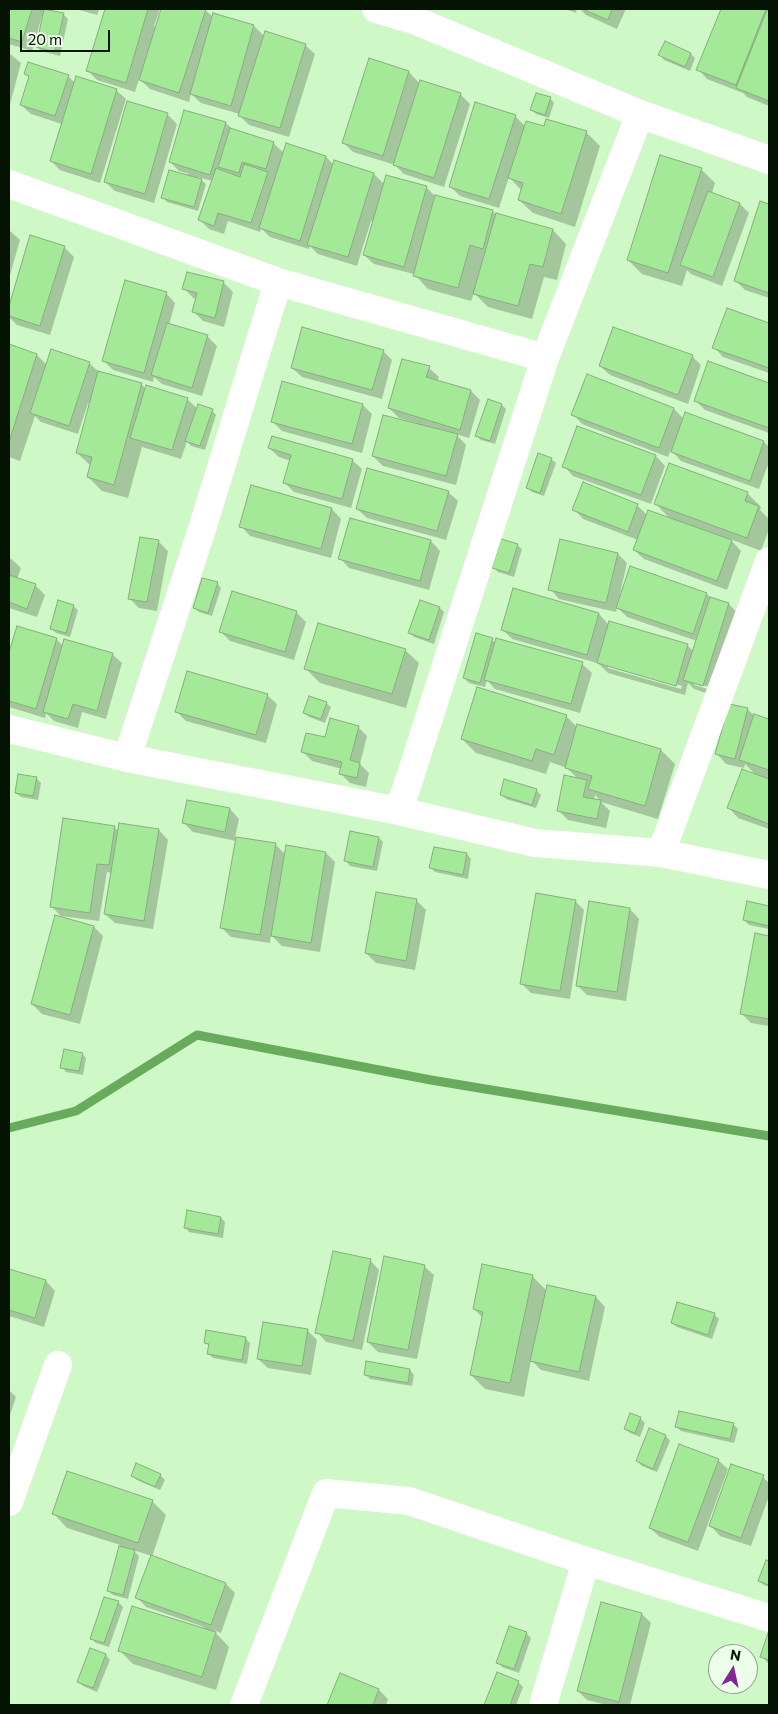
<!DOCTYPE html>
<html>
<head>
<meta charset="utf-8">
<style>
  body { margin:0 }
  #map { position:relative; width:778px; height:1714px; overflow:hidden; background:#cef8c5; font-family:Commissioner,sans-serif }
  canvas { display:block }
  .frame { position:absolute; inset:0; border:10px solid #051303; pointer-events:none }
  .north { position:absolute; left:708px; top:1644px; width:50px; height:50px; box-sizing:border-box; background:#ecfde9; border:1px solid #909f8d; border-radius:50%; rotate:10deg; font-size:14px; font-weight:700; line-height:20px; text-align:center; color:#051303 }
  .north::after { content:''; display:block; margin:auto; width:18px; height:22px; background:#812793; clip-path:polygon(50% 0,100% 100%,50% 72%,0 100%) }
  .scale { position:absolute; left:20px; top:30px; width:90px; height:22px; box-sizing:border-box; border:2px solid #051303; border-top:0; padding-left:6px; font-size:15px; line-height:18px; white-space:nowrap; color:#051303; -webkit-text-stroke:4px #ecfde9; paint-order:stroke }
</style>
</head>
<body>
<div id="map">
<canvas width="778" height="1714"></canvas>
<div class="frame"></div>
<div class="north">N</div>
<div class="scale">20 m</div>
</div>
<script>
const ctx = document.querySelector('canvas').getContext('2d');
ctx.lineJoin = 'round';
function paint(path, color) {
  ctx.fillStyle = color;
  ctx.fill(path, 'evenodd');
}
function toPath(rows) {
  const path = new Path2D();
  for (const r of rows) {
    path.moveTo(r[0], r[1]);
    for (let i = 2; i < r.length; i += 2) path.lineTo(r[i], r[i + 1]);
  }
  return path;
}
function strokePath(path, color, width, dash) {
  ctx.strokeStyle = color;
  ctx.lineWidth = width;
  ctx.lineCap = dash ? 'butt' : 'round';
  ctx.setLineDash(dash || []);
  ctx.stroke(path);
}
const shadow = toPath([
  [9,9,44,9,63,14,68,19,60,56,41,51,37,47,44,16,42,16,32,51,9,44],
  [76,9,99,9,97,15],
  [106,9,160,9,154,26,157,27,162,9,204,9,213,17,214,15,254,26,265,37,305,45,315,54,289,137,249,125,240,116,240,114,201,103,191,94,189,102,150,89,139,79,135,92,97,80,88,71],
  [565,9,577,9,576,13],
  [580,9,626,9,617,29,586,15],
  [722,9,767,9,769,11,769,106,747,97,743,93,707,79,698,69],
  [9,53,21,63,9,108],
  [691,54,695,58,690,71,664,60,660,55],
  [370,60,409,72,420,84,460,94,470,104,444,187,404,174,393,163,392,164,353,152,344,143],
  [25,74,68,76,75,83,116,90,126,99,100,183,60,170,51,161,62,124,31,114,21,105,30,78],
  [550,98,554,103,549,118,536,114,532,110],
  [167,114,177,124,154,203,115,191,105,182],
  [515,116,525,126,586,132,600,146,575,227,533,213,519,200,522,191,509,177,499,208,460,196,450,186],
  [226,123,233,130,273,143,284,153,326,157,334,165,374,174,384,184,426,187,435,196,493,211,497,216,553,230,566,244,557,280,544,277,532,319,488,307,474,293,471,301,428,289,414,274,374,264,364,255,374,222,371,221,357,266,318,254,310,246,309,249,270,237,261,228,260,232,228,221,224,234,209,229,199,219,212,181,198,177,206,184,198,211,167,202,163,198,189,174,179,171,170,162],
  [701,169,715,183,712,193,740,204,749,213,722,286,691,274,687,270,682,286,642,274,628,260],
  [761,203,769,206,769,298,745,290,736,281],
  [9,230,20,240,10,275,9,275],
  [31,237,64,247,74,257,50,335,17,325,10,318,9,322,9,310],
  [188,273,224,283,233,292,224,327,203,321,193,311,197,299,193,298,184,288],
  [166,293,175,303,169,325,207,336,217,346,202,396,162,384,154,377,153,382,113,370,104,361],
  [727,310,769,325,769,373,723,357,714,347],
  [9,346,37,355,47,365,89,363,99,372,141,384,146,389,187,399,198,409,212,410,216,415,205,450,191,446,187,441,181,459,142,447,128,498,102,491,88,477,91,466,77,453,90,404,88,403,78,434,41,422,35,416,20,461,9,457],
  [383,351,392,360,382,399,302,377,292,368],
  [692,356,701,365,688,404,610,375,600,366],
  [709,363,769,385,769,433,705,410,695,400],
  [429,368,439,377,437,381,471,391,480,400,469,438,456,434,466,445,456,485,383,466,373,456,415,425,416,423,399,418,389,408],
  [588,375,674,409,684,419,686,414,764,442,769,447,769,462,759,489,681,461,671,450,668,457,582,424,573,414],
  [489,400,502,405,506,409,495,444,481,440,477,436],
  [363,405,372,414,362,453,282,431,272,421],
  [578,428,656,456,665,466,651,504,573,476,564,466],
  [269,448,352,460,362,469,351,508,294,492,285,483,291,461,279,457],
  [551,459,556,463,544,496,532,492,528,488],
  [584,484,638,506,647,515,671,520,655,503,747,493,761,507,760,510,769,519,769,529,761,551,730,539,741,551,727,590,644,559,634,550,638,540,583,519,574,509],
  [448,492,458,501,446,540,367,518,357,509],
  [332,509,341,519,331,558,250,536,241,526],
  [431,541,440,551,429,590,349,568,340,558],
  [159,542,168,551,157,611,139,608,129,598],
  [517,545,522,549,514,577,498,572,494,568],
  [618,554,627,563,620,594,622,594,631,568,707,594,712,599,729,604,738,614,712,695,694,689,688,683,685,695,608,673,597,662,597,663,512,639,502,629,599,614,609,625,687,645,693,651,697,641,627,617,617,607,616,612,559,599,550,589],
  [608,665,682,686,681,689,608,668],
  [694,682,709,687,708,689,694,685],
  [9,557,21,568,17,579,35,585,45,595,37,617,9,608],
  [217,583,221,588,212,616,199,612,194,608],
  [420,602,440,608,444,612,434,644,414,637,410,633],
  [73,606,78,610,70,637,56,633,52,629],
  [296,612,306,622,294,660,230,641,220,631],
  [18,627,56,639,63,646,112,654,122,663,106,719,82,712,78,728,54,721,46,713,45,718,9,707,9,656],
  [492,640,496,643,582,664,592,673,580,713,495,689,487,680,485,687,469,683,464,678],
  [405,650,419,663,406,708,320,683,306,669],
  [267,695,277,704,266,743,186,721,177,712],
  [326,703,331,707,325,723,309,717,304,713],
  [730,705,748,710,755,716,755,715,769,720,769,829,738,818,729,808,756,775,745,764,744,768,726,764,717,754],
  [566,716,578,728,578,726,661,750,675,764,658,819,601,802,610,811,606,828,568,820,558,810,578,779,567,768,550,762,546,774,476,753,462,739],
  [595,795,602,802,594,800],
  [358,727,367,736,360,764,369,773,366,787,350,783,340,773,342,769,312,761,302,751,326,739],
  [36,778,41,783,38,800,21,797,16,793],
  [536,790,541,795,536,808,506,799,501,794],
  [230,809,239,819,235,838,275,844,286,855,326,853,335,862,320,952,282,946,271,935,270,943,231,937,222,928,236,841,193,832,184,823],
  [120,824,159,830,168,840,153,929,115,923,105,914,112,873,107,872,99,921,61,916,51,906,114,827,119,832],
  [379,838,383,842,377,871,350,866,346,861],
  [435,848,467,854,471,859,468,879,435,872,431,868],
  [416,900,426,910,415,970,376,963,366,953],
  [575,901,584,910,570,999,531,993,522,984],
  [590,903,630,909,639,919,626,1001,587,995,577,985],
  [747,903,769,907,769,929,749,925,744,920],
  [94,927,103,936,80,1024,42,1014,32,1004],
  [756,934,769,937,769,1026,751,1023,741,1013],
  [82,1054,86,1058,83,1075,66,1072,62,1067],
  [221,1218,225,1222,223,1238,189,1232,185,1227],
  [370,1260,379,1270,362,1350,326,1342,317,1332],
  [424,1266,434,1275,417,1359,378,1352,368,1342],
  [9,1270,46,1281,55,1291,44,1327,9,1316],
  [532,1276,547,1291,596,1297,605,1307,589,1381,541,1370,531,1360,524,1397,485,1389,471,1375,483,1318,474,1309],
  [714,1314,719,1319,712,1339,677,1327,672,1323],
  [307,1330,317,1340,311,1375,268,1368,258,1359],
  [245,1338,250,1343,247,1364,213,1358,209,1354,210,1347,205,1342],
  [410,1370,414,1375,412,1386,370,1379,365,1374],
  [9,1390,16,1397,9,1418],
  [640,1418,645,1423,640,1437,630,1433,625,1429],
  [733,1424,738,1429,734,1443,681,1431,676,1426],
  [650,1430,666,1436,670,1441,657,1472,642,1466,637,1461],
  [718,1460,728,1469,698,1551,660,1537,650,1528],
  [132,1475,160,1475,165,1480,160,1490,137,1480],
  [763,1477,769,1483,769,1496,751,1546,720,1536,711,1526],
  [152,1501,166,1515,152,1557,226,1584,235,1593,221,1633,213,1630,229,1647,216,1690,133,1664,120,1651,203,1629,204,1627,146,1607,137,1597,152,1556,133,1550,139,1556,128,1599,113,1595,108,1591,120,1545,67,1528,54,1514],
  [767,1561,769,1562,769,1587,764,1585,759,1581],
  [118,1602,123,1607,109,1647,96,1643,91,1638],
  [602,1603,642,1614,651,1623,630,1705,607,1705,587,1700,578,1691],
  [526,1633,531,1638,519,1673,502,1667,498,1662],
  [769,1634,769,1664,762,1657],
  [91,1650,106,1655,110,1660,97,1692,83,1686,78,1681],
  [341,1674,379,1690,388,1699,386,1705,328,1705],
  [497,1674,518,1682,523,1687,516,1705,486,1705]
]);
const stream = toPath([
  [9,1128,76,1111,197,1035,431,1080,769,1136]
]);
const building = toPath([
  [9,9,32,9,22,42,9,38,9,9],
  [44,9,64,13,55,52,36,47,44,9],
  [105,9,148,9,126,83,86,71,105,9],
  [161,9,206,9,179,93,139,80,161,9],
  [582,9,612,9,608,20,582,9],
  [721,9,766,9,736,85,696,70,721,9],
  [767,10,769,11,769,101,736,88,767,10],
  [213,13,254,25,231,106,190,94,213,13],
  [265,31,306,44,280,128,238,116,265,31],
  [665,41,691,53,685,67,658,55,665,41],
  [369,58,409,71,383,156,342,143,369,58],
  [28,62,69,75,55,116,20,105,29,76,24,74,28,62],
  [76,76,117,89,91,174,50,161,76,76],
  [420,80,461,93,434,178,393,165,420,80],
  [536,93,551,97,545,115,530,110,536,93],
  [127,101,168,113,145,194,104,182,127,101],
  [475,102,516,115,489,199,449,187,475,102],
  [184,110,226,122,210,175,169,162,184,110],
  [546,119,587,131,561,214,518,200,523,183,508,178,526,121,544,126,546,119],
  [230,128,274,142,266,169,242,162,239,173,218,167,230,128],
  [286,143,326,156,300,241,259,228,286,143],
  [660,155,702,168,668,273,627,260,660,155],
  [334,160,374,173,348,257,307,245,334,160],
  [244,164,268,172,251,223,218,213,214,226,198,220,216,168,240,177,244,164],
  [169,170,202,179,194,207,161,198,169,170],
  [386,175,427,186,404,267,363,255,386,175],
  [708,191,740,203,713,277,680,265,708,191],
  [435,195,493,210,483,249,470,245,458,288,413,276,435,195],
  [760,201,769,204,769,293,734,281,760,201],
  [496,213,553,229,543,267,530,264,518,306,473,294,496,213],
  [30,235,65,246,40,326,9,316,9,306,30,235],
  [187,272,224,281,215,318,192,312,197,293,182,289,187,272],
  [125,280,167,292,144,373,102,361,125,280],
  [727,308,769,323,769,368,712,348,727,308],
  [167,323,208,335,192,388,151,375,167,323],
  [302,327,384,350,372,390,291,368,302,327],
  [613,327,693,355,678,395,599,366,613,327],
  [9,344,37,354,9,442,9,344],
  [51,349,90,362,69,426,30,413,51,349],
  [402,359,430,366,426,377,471,390,460,430,388,408,402,359],
  [708,361,769,383,769,428,694,401,708,361],
  [98,371,142,383,114,485,87,477,92,457,76,453,98,371],
  [587,374,674,408,659,448,571,415,587,374],
  [282,381,363,404,352,444,271,422,282,381],
  [146,385,188,398,172,450,130,438,146,385],
  [488,399,502,404,490,441,475,436,488,399],
  [198,404,213,409,200,446,185,441,198,404],
  [685,412,764,441,750,481,671,452,685,412],
  [383,415,458,434,446,476,372,456,383,415],
  [577,426,656,455,641,495,562,467,577,426],
  [272,436,353,459,342,499,283,483,291,455,268,448,272,436],
  [538,453,552,458,540,493,526,488,538,453],
  [669,463,748,492,745,501,759,506,747,538,654,504,669,463],
  [367,468,449,491,437,531,356,509,367,468],
  [583,482,638,504,628,532,572,510,583,482],
  [251,485,332,508,321,549,239,527,251,485],
  [648,510,732,540,717,581,633,550,648,510],
  [350,518,431,540,420,581,338,559,350,518],
  [140,537,159,540,147,602,128,599,140,537],
  [501,539,518,544,509,573,492,568,501,539],
  [560,539,618,553,606,603,548,590,560,539],
  [630,566,707,593,693,634,616,608,630,566],
  [9,575,36,584,27,609,9,602,9,575],
  [202,578,218,582,208,613,193,608,202,578],
  [513,588,599,613,587,655,501,630,513,588],
  [232,591,297,611,285,652,219,632,232,591],
  [710,597,729,603,703,686,683,680,710,597],
  [58,600,74,605,66,633,50,629,58,600],
  [420,600,440,607,429,640,408,633,420,600],
  [609,621,688,644,676,686,597,663,609,621],
  [318,623,406,649,392,694,304,669,318,623],
  [17,626,57,638,36,709,9,701,9,652,17,626],
  [476,633,493,638,480,683,463,678,476,633],
  [496,638,583,662,571,704,484,680,496,638],
  [64,639,113,653,97,711,73,704,68,719,43,712,64,639],
  [187,671,268,694,256,735,175,712,187,671],
  [477,687,567,715,554,755,536,749,532,761,461,739,477,687],
  [309,696,327,702,321,719,303,713,309,696],
  [729,704,748,708,735,759,715,754,729,704],
  [754,714,769,719,769,770,739,760,754,714],
  [330,718,359,726,350,760,360,763,357,778,339,774,342,762,301,752,306,733,325,737,330,718],
  [577,724,661,749,645,806,588,789,592,776,565,768,577,724],
  [742,769,769,779,769,824,727,808,742,769],
  [18,774,37,777,33,796,15,793,18,774],
  [564,775,587,780,583,797,601,800,597,819,557,811,564,775],
  [504,779,537,789,532,805,500,795,504,779],
  [187,800,230,808,225,832,182,823,187,800],
  [63,818,115,826,109,865,97,864,90,913,50,907,63,818],
  [119,823,159,829,144,921,104,914,119,823],
  [350,831,379,837,373,867,344,861,350,831],
  [236,837,276,843,260,935,220,928,236,837],
  [286,845,326,852,311,943,271,936,286,845],
  [434,847,467,853,463,875,429,868,434,847],
  [376,892,417,899,406,961,365,953,376,892],
  [536,893,576,900,560,991,520,984,536,893],
  [589,901,630,908,617,992,576,986,589,901],
  [747,901,769,906,769,926,743,920,747,901],
  [55,915,94,926,70,1015,31,1004,55,915],
  [755,933,769,936,769,1019,740,1014,755,933],
  [64,1049,83,1053,79,1071,60,1068,64,1049],
  [187,1210,221,1217,218,1234,184,1228,187,1210],
  [333,1251,371,1259,353,1341,315,1333,333,1251],
  [384,1256,425,1265,408,1350,367,1342,384,1256],
  [482,1264,533,1275,510,1383,470,1375,483,1312,473,1309,482,1264],
  [9,1269,46,1280,35,1318,9,1310,9,1269],
  [547,1285,596,1296,579,1372,530,1361,547,1285],
  [677,1302,715,1313,708,1335,671,1323,677,1302],
  [263,1322,308,1329,302,1366,257,1359,263,1322],
  [206,1330,246,1337,242,1360,207,1354,209,1344,204,1343,206,1330],
  [366,1361,410,1369,408,1383,364,1375,366,1361],
  [679,1411,734,1423,730,1439,675,1427,679,1411],
  [630,1413,641,1417,635,1433,624,1429,630,1413],
  [649,1428,666,1435,653,1469,636,1461,649,1428],
  [679,1444,719,1459,688,1542,649,1528,679,1444],
  [136,1463,161,1474,155,1487,131,1476,136,1463],
  [731,1464,764,1475,741,1538,709,1526,731,1464],
  [67,1471,153,1500,138,1543,52,1514,67,1471],
  [119,1546,135,1550,123,1595,107,1591,119,1546],
  [151,1555,226,1583,211,1625,135,1598,151,1555],
  [766,1560,769,1561,769,1585,758,1581,766,1560],
  [104,1597,119,1601,104,1643,90,1639,104,1597],
  [601,1602,642,1613,619,1702,577,1691,601,1602],
  [132,1606,216,1632,202,1677,118,1651,132,1606],
  [509,1626,527,1632,514,1669,496,1663,509,1626],
  [769,1630,769,1660,760,1657,769,1630],
  [90,1648,106,1654,93,1688,77,1682,90,1648],
  [497,1672,519,1681,510,1705,484,1705,497,1672],
  [340,1673,379,1689,373,1705,327,1705,340,1673]
]);
const street = toPath([
  [376,9,414,20,640,114,769,160],
  [9,184,278,282,545,358,640,114],
  [545,358,399,811,535,843,661,853],
  [769,561,661,853,769,875],
  [9,729,127,758,399,811],
  [127,758,203,526,278,282],
  [9,1502,58,1365],
  [586,1561,769,1618],
  [244,1705,326,1493,409,1501,586,1561,543,1705]
]);
paint(shadow, '#0003');
strokePath(stream, '#69ab5d', 9);
paint(building, '#a4e997');
strokePath(building, '#86ae7e', 1);
strokePath(street, '#fff', 28);
</script>
</body>
</html>
